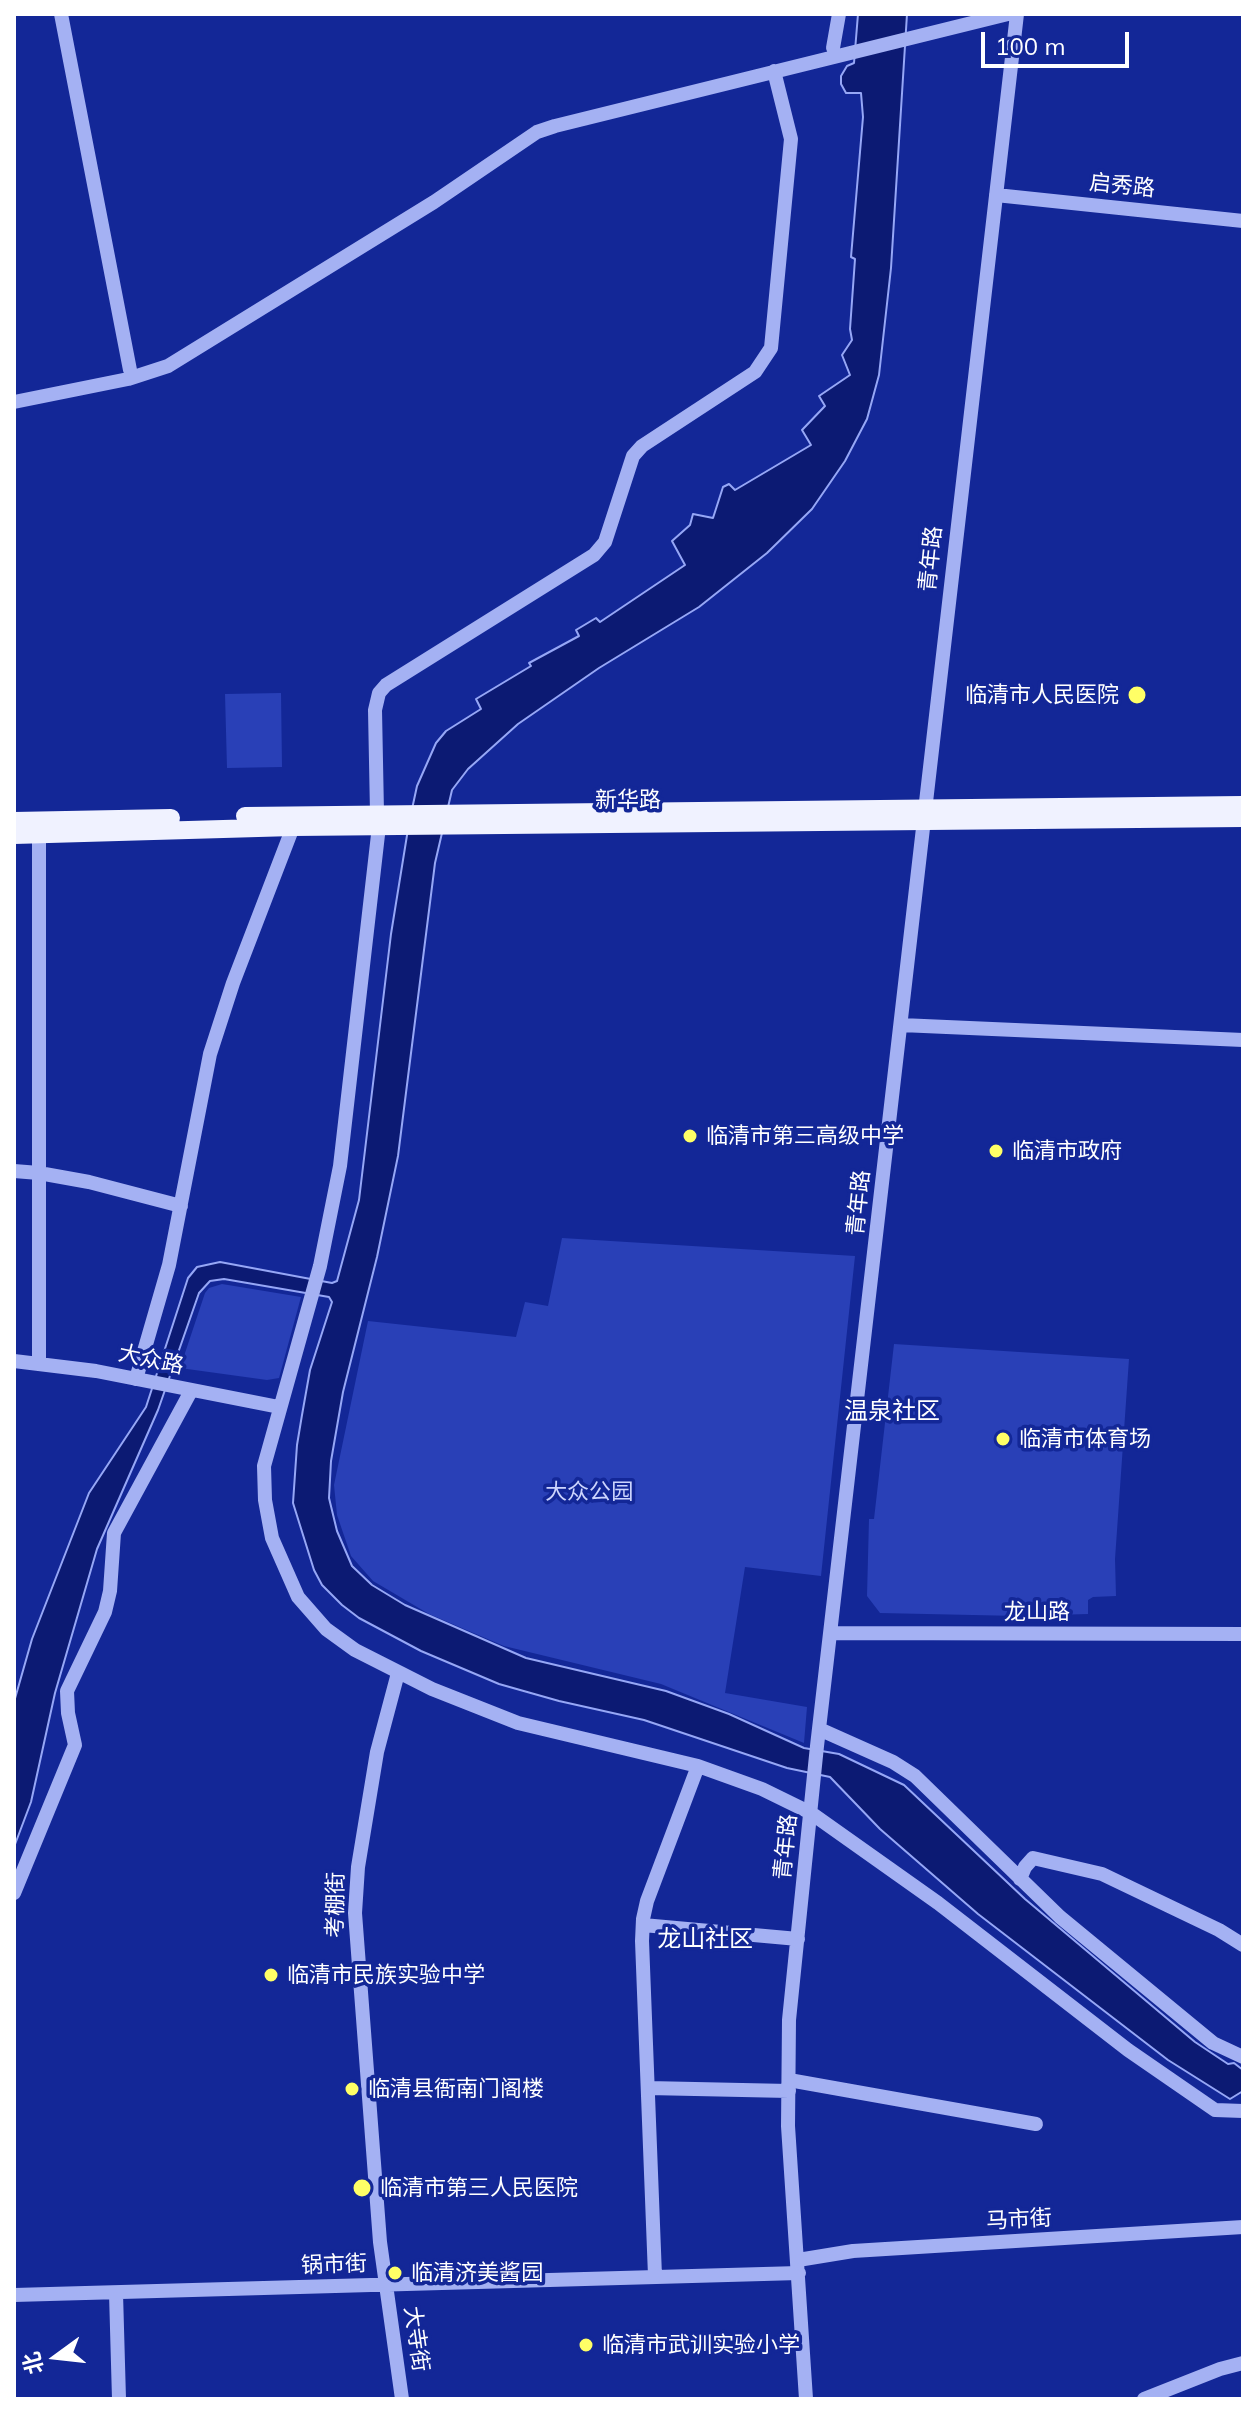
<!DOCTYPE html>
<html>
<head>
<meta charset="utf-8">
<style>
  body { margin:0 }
  #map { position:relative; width:1257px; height:2413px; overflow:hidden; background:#132797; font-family:Mulish,"Noto Sans SC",sans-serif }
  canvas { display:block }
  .frame { position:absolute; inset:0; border:16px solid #fff; pointer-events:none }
  .north { position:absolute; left:16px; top:2317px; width:80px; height:80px; -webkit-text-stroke:6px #132797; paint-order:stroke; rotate:255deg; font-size:22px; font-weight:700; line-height:32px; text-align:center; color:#fff }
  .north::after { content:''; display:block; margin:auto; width:28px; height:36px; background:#fff; clip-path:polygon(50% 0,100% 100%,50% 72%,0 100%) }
  .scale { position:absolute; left:981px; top:32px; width:148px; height:36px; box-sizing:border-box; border:4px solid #fff; border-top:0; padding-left:10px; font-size:24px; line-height:28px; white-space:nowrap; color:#fff; -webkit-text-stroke:6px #132797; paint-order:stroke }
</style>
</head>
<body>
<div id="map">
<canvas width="1257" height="2413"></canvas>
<div class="frame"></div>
<div class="north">北</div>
<div class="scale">100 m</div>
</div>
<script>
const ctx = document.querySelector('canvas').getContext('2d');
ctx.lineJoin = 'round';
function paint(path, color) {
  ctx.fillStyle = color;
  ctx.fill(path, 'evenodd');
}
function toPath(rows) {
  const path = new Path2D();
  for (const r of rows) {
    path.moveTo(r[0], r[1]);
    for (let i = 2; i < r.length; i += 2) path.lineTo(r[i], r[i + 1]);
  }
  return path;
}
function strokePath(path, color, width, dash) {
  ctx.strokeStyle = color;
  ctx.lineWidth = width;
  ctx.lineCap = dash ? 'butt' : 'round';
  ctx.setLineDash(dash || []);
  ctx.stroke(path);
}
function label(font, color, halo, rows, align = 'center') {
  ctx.font = font + ' Mulish,"Noto Sans SC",sans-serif';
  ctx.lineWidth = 7;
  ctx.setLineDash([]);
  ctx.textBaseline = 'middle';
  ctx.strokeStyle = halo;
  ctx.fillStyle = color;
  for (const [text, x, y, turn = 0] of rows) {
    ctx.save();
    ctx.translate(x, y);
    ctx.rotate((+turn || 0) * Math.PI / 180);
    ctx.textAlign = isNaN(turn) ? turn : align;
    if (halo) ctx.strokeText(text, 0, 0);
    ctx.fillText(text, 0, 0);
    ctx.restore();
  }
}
const green = toPath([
  [281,693,282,767,227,768,225,694],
  [562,1238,855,1256,821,1576,745,1567,725,1693,807,1707,804,1743,661,1684,504,1646,429,1614,373,1581,351,1556,337,1515,334,1485,368,1321,516,1337,525,1302,548,1306],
  [222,1284,301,1297,279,1378,267,1380,180,1368,205,1293,209,1288],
  [894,1344,1129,1359,1115,1559,1116,1596,1093,1597,1088,1600,1088,1614,1019,1616,880,1613,867,1596,869,1519,874,1519]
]);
const water = toPath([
  [858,14,907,14,891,268,879,375,867,419,845,461,812,509,767,553,699,607,599,668,518,724,468,769,452,790,435,863,398,1156,377,1257,343,1392,331,1461,329,1498,337,1531,352,1566,372,1585,405,1605,526,1658,666,1691,729,1714,804,1748,839,1754,904,1785,1025,1899,1195,2042,1228,2064,1234,2063,1243,2070,1243,2091,1230,2099,1168,2060,978,1914,880,1829,830,1777,787,1768,644,1720,559,1701,499,1684,421,1651,359,1618,342,1605,322,1585,314,1570,293,1503,297,1445,302,1415,310,1370,332,1302,329,1297,224,1279,210,1281,199,1293,158,1410,97,1549,55,1693,31,1802,14,1847,14,1702,32,1639,89,1493,146,1407,188,1278,197,1267,220,1262,332,1283,337,1281,359,1200,391,934,409,823,417,786,436,743,446,731,481,709,476,699,531,666,529,663,579,636,576,630,596,618,600,622,685,565,672,541,690,525,693,514,713,518,723,487,729,484,735,490,811,445,802,430,825,406,819,396,850,375,842,355,852,340,850,329,855,259,851,257,863,117,861,93,846,93,841,84,841,76,847,66,854,63,858,14]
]);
const minor = toPath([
  [61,14,130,370],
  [833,48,839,14],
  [996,195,1243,221],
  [14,402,128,379,168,366,434,202,537,132,555,126,1008,14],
  [377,813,375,710,379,693,386,685,594,555,605,542,633,456,642,446,755,372,771,348,791,139,774,71],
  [379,826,340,1166,320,1266,264,1466,265,1500,272,1538,298,1597,326,1629,355,1650,432,1689,518,1723,698,1766,762,1789,811,1813,938,1903,1128,2050,1215,2110,1243,2111],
  [901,1025,1243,1040],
  [14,1171,39,1173,89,1182,181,1206],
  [14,1361,96,1371,279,1407],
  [39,1363,39,834],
  [136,1379,169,1265,210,1054,233,983,293,827],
  [830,1633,1243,1634],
  [398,1673,377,1752,358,1867,355,1913,380,2242,402,2399],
  [819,1729,893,1762,915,1776,1060,1917,1213,2043,1243,2057],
  [1020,1879,1025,1867,1033,1858,1102,1874,1219,1930,1243,1945],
  [14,1893,75,1745,68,1713,67,1691,105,1612,110,1591,114,1533,191,1391],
  [643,1925,798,1939],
  [789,2080,1036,2124],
  [648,2088,789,2091],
  [798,2260,853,2251,1243,2227],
  [655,2276,642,1941,643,1919,647,1901,698,1766],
  [116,2293,119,2399],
  [14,2295,799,2273],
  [806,2399,788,2126,789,2020,817,1746,1017,14],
  [1144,2399,1220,2369,1243,2363]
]);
const major = toPath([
  [245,816,1243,805],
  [14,821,171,818],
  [14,835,293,827,1243,818]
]);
const markers = [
  [1137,695,10,"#ff6"],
  [690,1136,8,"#ff6"],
  [996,1151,8,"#ff6"],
  [1003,1439,8,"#ff6"],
  [271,1975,8,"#ff6"],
  [352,2089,8,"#ff6"],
  [362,2188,10,"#ff6"],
  [395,2273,8,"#ff6"],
  [586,2345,8,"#ff6"]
];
const streetNames = [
  ["启秀路",1122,186,6],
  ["青年路",931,559,-84],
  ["新华路",628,800],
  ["青年路",859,1203,-84],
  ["大众路",151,1360,12],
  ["龙山路",1037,1612],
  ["青年路",786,1847,-84],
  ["考棚街",336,1905,-89],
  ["马市街",1019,2220,-3],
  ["锅市街",334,2265,-2],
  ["大寺街",416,2339,82]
];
const poiNames = [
  ["临清市人民医院",1119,695,"right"],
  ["临清市第三高级中学",706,1136],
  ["临清市政府",1012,1151],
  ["临清市体育场",1019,1439],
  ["临清市民族实验中学",287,1975],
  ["临清县衙南门阁楼",368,2089],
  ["临清市第三人民医院",380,2188],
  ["临清济美酱园",411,2273],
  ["临清市武训实验小学",602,2345]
];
const parkNames = [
  ["大众公园",589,1492]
];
const neighbourhoodNames = [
  ["温泉社区",892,1412],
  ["龙山社区",705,1940]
];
paint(green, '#2940b7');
paint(water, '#0c1a73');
strokePath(water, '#96a7f6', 2);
strokePath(minor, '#a4b1f3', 14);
strokePath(major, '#f0f2ff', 18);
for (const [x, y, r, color] of markers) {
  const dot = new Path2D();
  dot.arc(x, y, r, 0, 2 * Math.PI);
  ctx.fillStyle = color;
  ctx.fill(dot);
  strokePath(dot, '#132797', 3);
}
label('22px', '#fff', '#132797', streetNames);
label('22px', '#fff', '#132797', poiNames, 'left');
label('22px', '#ccd4fd', '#132797', parkNames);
label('24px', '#fff', '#132797', neighbourhoodNames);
</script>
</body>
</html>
